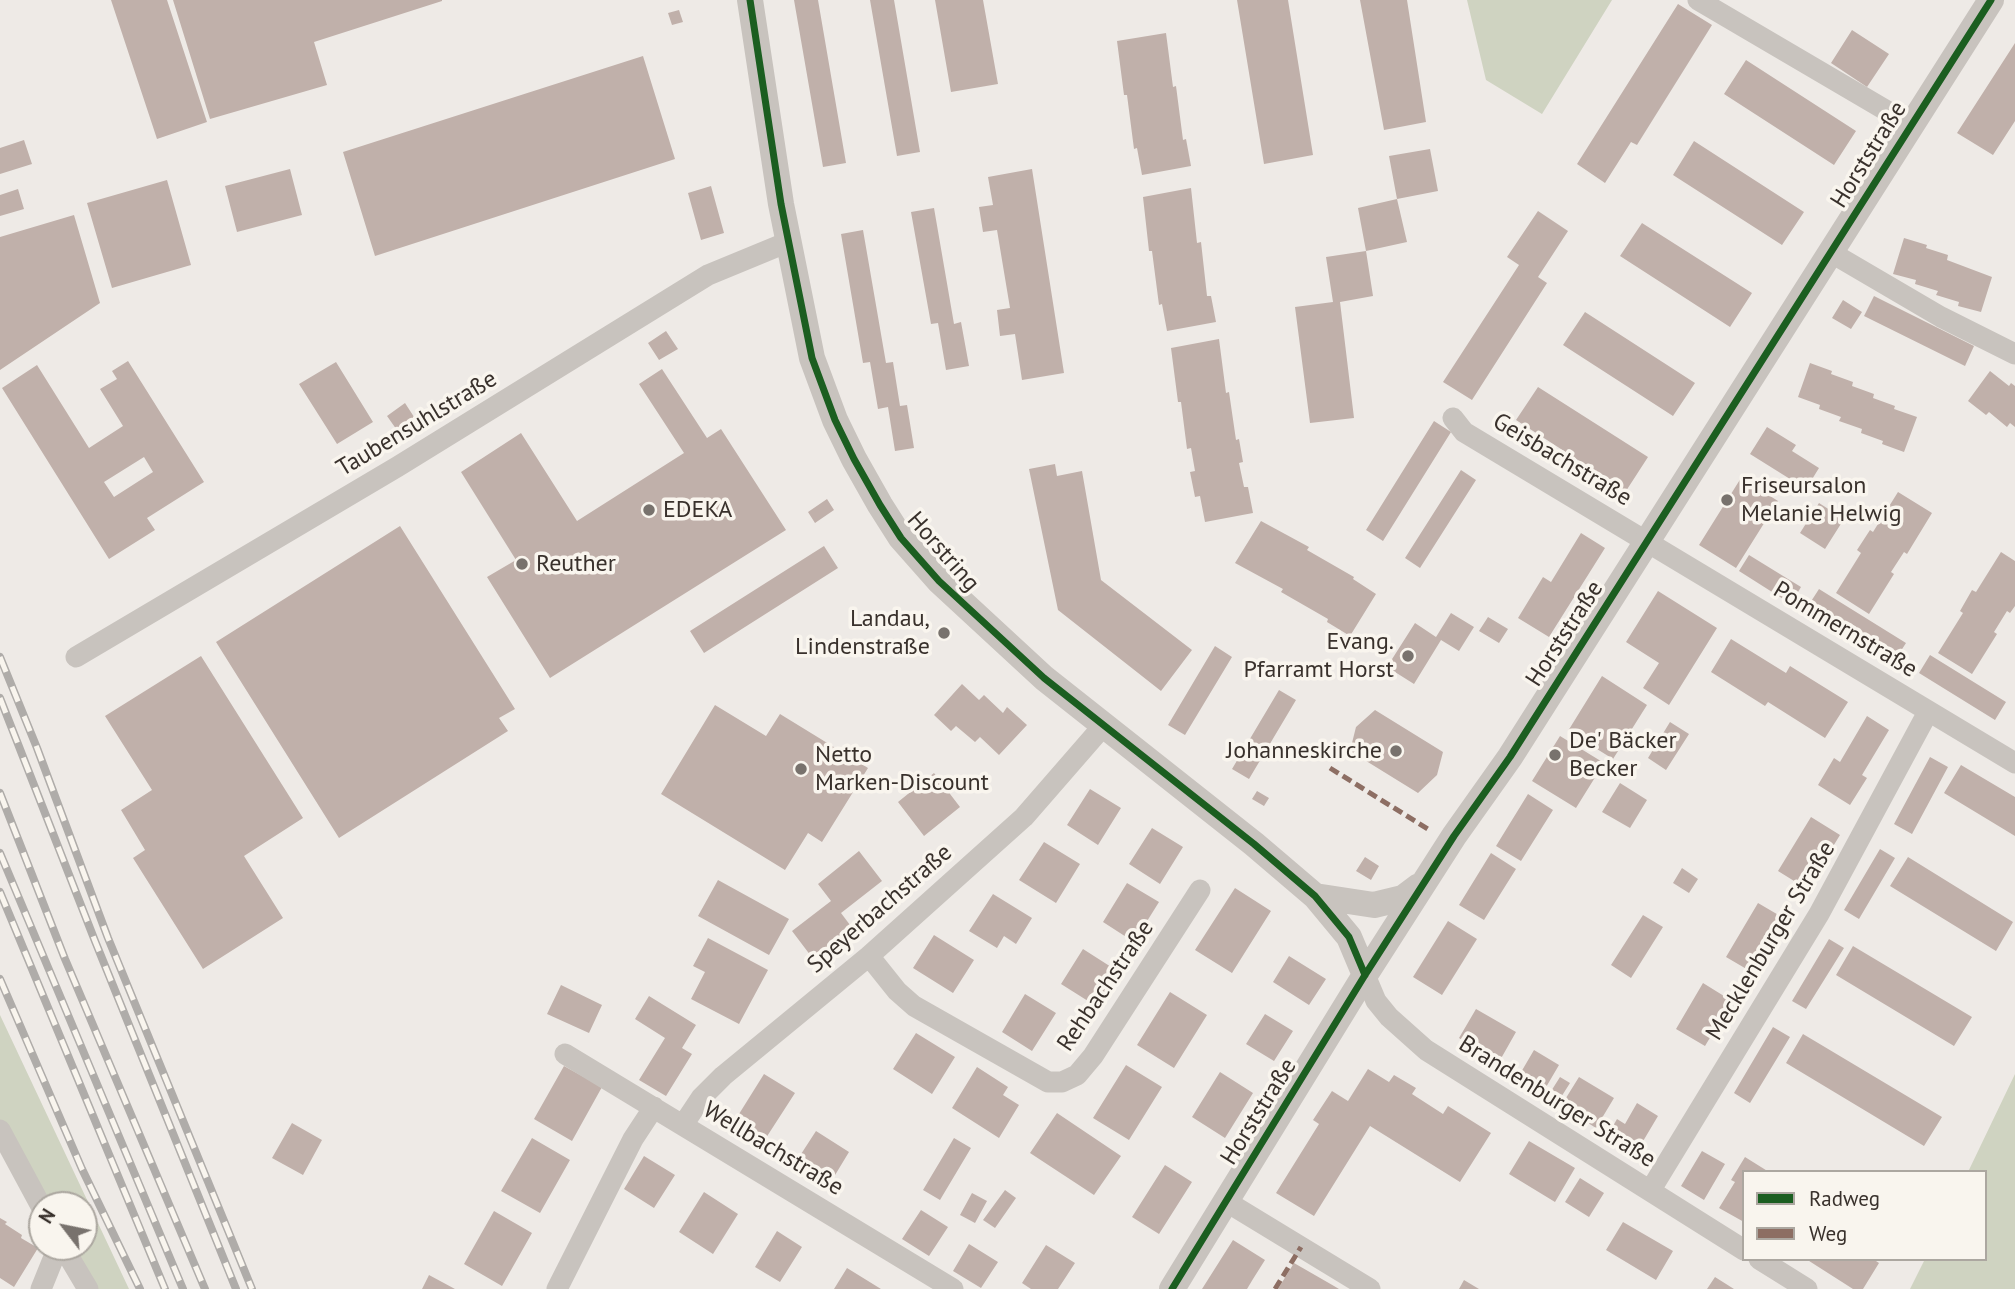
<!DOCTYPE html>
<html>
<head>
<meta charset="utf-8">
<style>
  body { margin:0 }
  #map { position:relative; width:2015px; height:1289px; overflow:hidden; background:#eeeae6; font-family:"PT Sans",sans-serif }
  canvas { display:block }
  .legend { position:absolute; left:1742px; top:1170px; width:245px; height:91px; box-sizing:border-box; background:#f9f5ee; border:2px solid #aca7a0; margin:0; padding:9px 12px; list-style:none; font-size:21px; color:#39312c }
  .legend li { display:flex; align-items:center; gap:14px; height:35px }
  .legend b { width:35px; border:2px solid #aca7a0 }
  .north { position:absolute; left:28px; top:1191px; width:70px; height:70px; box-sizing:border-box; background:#f9f5ee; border:2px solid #aca7a0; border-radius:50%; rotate:302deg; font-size:19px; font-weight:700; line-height:28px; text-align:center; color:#39312c }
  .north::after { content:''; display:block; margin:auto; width:24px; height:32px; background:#78726d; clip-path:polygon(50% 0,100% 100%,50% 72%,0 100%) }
</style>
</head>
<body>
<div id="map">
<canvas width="2015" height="1289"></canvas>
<ul class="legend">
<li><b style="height:9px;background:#1b5e20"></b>Radweg</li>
<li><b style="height:9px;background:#8d6e63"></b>Weg</li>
</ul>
<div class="north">N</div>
</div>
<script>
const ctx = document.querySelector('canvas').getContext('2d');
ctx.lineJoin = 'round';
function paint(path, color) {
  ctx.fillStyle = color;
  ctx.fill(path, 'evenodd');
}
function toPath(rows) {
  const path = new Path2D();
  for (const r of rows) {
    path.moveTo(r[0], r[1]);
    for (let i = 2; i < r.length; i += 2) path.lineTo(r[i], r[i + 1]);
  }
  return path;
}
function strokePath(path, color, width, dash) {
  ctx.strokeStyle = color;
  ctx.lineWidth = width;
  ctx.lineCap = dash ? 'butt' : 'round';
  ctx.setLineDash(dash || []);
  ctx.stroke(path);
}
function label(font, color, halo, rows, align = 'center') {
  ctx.font = font + ' "PT Sans",sans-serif';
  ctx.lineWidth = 7;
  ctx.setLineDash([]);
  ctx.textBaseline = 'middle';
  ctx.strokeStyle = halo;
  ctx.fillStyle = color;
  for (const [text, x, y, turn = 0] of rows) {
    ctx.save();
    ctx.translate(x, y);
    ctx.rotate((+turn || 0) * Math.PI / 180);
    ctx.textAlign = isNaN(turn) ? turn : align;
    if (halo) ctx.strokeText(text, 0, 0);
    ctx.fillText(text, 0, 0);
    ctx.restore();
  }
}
const green = toPath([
  [1467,0,1612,0,1542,114,1486,80],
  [0,1015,129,1289,91,1289,66,1247,84,1247,84,1205,42,1205,0,1140],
  [2015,1074,2015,1289,1910,1289,1925,1259,1985,1259,1985,1172,1968,1172]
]);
const building = toPath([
  [111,0,167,0,207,122,157,139],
  [173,0,442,0,442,1,314,42,327,85,210,119],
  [794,0,818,0,846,163,823,167],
  [870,0,894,0,920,152,897,156],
  [935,0,983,0,998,84,951,92],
  [1237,0,1288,0,1313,155,1264,164],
  [1360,0,1407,0,1426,122,1384,130],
  [1678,4,1712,25,1637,145,1631,142,1605,183,1577,164],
  [679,10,683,22,672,25,668,13],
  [1852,30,1889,54,1867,87,1831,63],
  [1166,33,1173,87,1176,86,1183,140,1186,139,1191,166,1142,175,1137,148,1134,149,1127,95,1124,95,1117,41],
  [2015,43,2015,121,1993,155,1957,133],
  [643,56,675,159,375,256,343,152],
  [1746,60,1856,131,1834,165,1724,94],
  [24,140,32,164,0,174,0,148],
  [1694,141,1804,212,1782,245,1673,175],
  [1430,149,1438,191,1397,199,1389,156],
  [290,169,302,215,237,232,225,186],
  [1032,169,1064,373,1022,380,1015,334,1000,336,997,310,1010,308,997,230,983,232,979,207,993,205,988,177],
  [167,180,191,265,112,288,87,203],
  [711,186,724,233,701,240,688,193],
  [1191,188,1197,243,1201,242,1207,296,1211,296,1216,322,1167,331,1162,304,1159,305,1152,251,1149,251,1143,197],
  [18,189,24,209,0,216,0,195],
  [1397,199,1407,242,1366,251,1358,208],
  [934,208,954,324,961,322,969,366,946,370,938,323,931,324,911,212],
  [1538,211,1568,231,1538,277,1547,283,1472,400,1443,382,1519,265,1507,257],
  [74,215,100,303,0,370,0,237],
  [1642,223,1752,293,1730,327,1620,256],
  [863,230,886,363,893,362,900,406,907,405,914,448,895,451,888,407,878,409,870,362,863,363,841,234],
  [1904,238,1927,245,1926,248,1948,255,1947,260,1992,277,1981,312,1958,306,1959,302,1936,295,1938,291,1915,284,1916,280,1893,274],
  [1366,251,1373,296,1340,302,1354,418,1310,423,1295,307,1333,302,1326,257],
  [1874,296,1974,346,1965,366,1864,316],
  [1843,300,1862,312,1851,329,1832,318],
  [1585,312,1695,383,1673,416,1563,345],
  [666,331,678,349,659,360,648,343],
  [1219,339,1226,393,1229,392,1236,440,1239,439,1243,462,1239,463,1244,487,1248,487,1253,513,1205,522,1200,496,1195,497,1190,472,1195,471,1191,448,1187,449,1181,402,1178,402,1171,348],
  [128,361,204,482,147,518,155,530,109,559,2,388,37,365,89,448,123,426,100,389,117,379,112,371],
  [144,457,153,472,114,497,104,482],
  [336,362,373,422,337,444,299,384],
  [1810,363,1832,371,1831,374,1853,382,1852,386,1874,394,1873,398,1895,406,1894,409,1917,417,1904,452,1882,444,1883,441,1861,433,1862,429,1839,421,1841,417,1819,409,1820,405,1798,397],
  [662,369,707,438,721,429,786,530,550,678,487,577,516,560,461,472,521,433,577,521,684,453,639,384],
  [1990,371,2009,386,2011,383,2015,386,2015,427,2010,423,2007,427,1989,412,1986,415,1968,401],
  [1538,387,1648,457,1626,491,1516,420],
  [405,403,416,420,399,433,387,416],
  [1434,421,1451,432,1383,541,1366,530],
  [1767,427,1796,445,1792,451,1819,468,1806,489,1750,454],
  [1055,464,1057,476,1082,471,1101,580,1192,650,1161,691,1058,610,1029,469],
  [1461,470,1476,480,1420,568,1405,558],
  [1741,478,1778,501,1736,568,1699,545],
  [1898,492,1932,513,1907,554,1904,552,1891,572,1894,574,1869,614,1836,593,1861,553,1857,550,1870,530,1873,532],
  [827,499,834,510,815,523,808,512],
  [1819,503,1844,519,1825,549,1800,533],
  [1261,521,1309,547,1307,550,1354,577,1353,579,1376,594,1350,636,1327,622,1328,619,1281,592,1283,589,1235,563],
  [400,526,515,709,499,718,508,731,339,838,216,642],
  [1581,533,1605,548,1549,637,1518,618,1543,577,1551,582],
  [824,546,838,568,704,653,690,631],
  [2001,552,2015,561,2015,606,2010,613,2007,611,1994,632,1997,634,1972,674,1938,653,1963,613,1960,611,1972,590,1976,592],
  [1749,555,1801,587,1791,604,1739,571],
  [1819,589,1906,643,1895,660,1808,606],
  [1658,591,1717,628,1669,705,1643,688,1659,663,1626,642],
  [1451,613,1474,627,1459,651,1441,640,1414,684,1387,667,1415,623,1436,637],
  [1488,617,1508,629,1499,643,1479,631],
  [1731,639,1786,673,1790,666,1848,702,1825,738,1768,702,1765,706,1711,672],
  [1215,646,1232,657,1185,735,1168,725],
  [1930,655,2006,702,1995,720,1919,673],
  [201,656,303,818,244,856,283,918,203,969,133,858,145,850,121,810,152,790,105,716],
  [1602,676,1647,705,1613,759,1568,731],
  [962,684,979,700,984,695,1003,713,1007,707,1027,725,999,755,980,737,975,742,956,726,951,731,934,715],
  [1279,690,1296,700,1249,779,1232,769],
  [715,705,766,736,780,714,868,768,822,842,808,833,785,870,661,794],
  [1375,710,1443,752,1437,775,1418,793,1350,751,1356,727],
  [1867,716,1889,730,1862,775,1867,778,1850,805,1818,785,1834,758,1840,762],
  [1670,722,1689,734,1666,770,1648,758],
  [1560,736,1604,763,1576,808,1532,781],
  [1930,757,1948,767,1912,834,1894,824],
  [1961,765,2015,797,2015,836,1944,793],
  [934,773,960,807,924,836,898,802],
  [1620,783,1647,800,1630,828,1602,812],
  [1090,789,1121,808,1098,845,1067,825],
  [1257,791,1269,798,1264,806,1252,799],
  [1528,794,1553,810,1521,861,1496,846],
  [1811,817,1840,835,1807,889,1778,871],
  [1152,828,1183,847,1160,884,1129,864],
  [1044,842,1080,864,1056,903,1019,880],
  [1880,849,1895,858,1859,919,1844,910],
  [859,851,882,881,841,913,856,933,817,964,792,931,831,901,818,884],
  [1491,853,1516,869,1484,920,1459,905],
  [1365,857,1379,866,1371,880,1356,871],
  [1908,857,2013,922,1996,951,1890,886],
  [1682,868,1698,879,1689,893,1673,883],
  [718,880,789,919,769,955,698,916],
  [1127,883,1159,902,1134,942,1103,922],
  [1235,888,1271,911,1232,973,1195,950],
  [993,894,1032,918,1016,944,1004,936,997,948,969,931],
  [1758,903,1787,920,1755,974,1726,957],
  [1643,915,1663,927,1631,978,1611,965],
  [1448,921,1477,939,1442,995,1413,977],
  [934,935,974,960,953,993,913,968],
  [708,938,768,970,739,1024,691,999,705,972,693,966],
  [1829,939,1844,948,1806,1009,1792,1001],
  [1853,946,1972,1017,1954,1046,1836,975],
  [1083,949,1119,972,1103,998,1093,992,1088,1001,1061,984],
  [1289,956,1326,979,1309,1005,1273,982],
  [1703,983,1732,1001,1705,1046,1676,1029],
  [561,985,602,1005,589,1033,547,1014],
  [1170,992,1207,1015,1174,1068,1137,1045],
  [1025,994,1056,1013,1032,1051,1002,1032],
  [649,996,696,1025,682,1048,692,1054,666,1096,639,1080,665,1038,635,1019],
  [1476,1009,1516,1032,1499,1062,1459,1038],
  [1265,1014,1293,1031,1274,1061,1246,1044],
  [1773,1027,1790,1037,1750,1103,1734,1093],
  [916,1033,955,1057,932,1094,893,1069],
  [1803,1034,1942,1117,1924,1146,1786,1063],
  [1534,1050,1559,1065,1542,1094,1517,1079],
  [1126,1065,1162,1087,1129,1140,1093,1118],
  [564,1066,602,1087,572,1141,534,1119],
  [977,1067,1008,1087,1003,1095,1019,1105,999,1138,952,1108],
  [1368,1069,1389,1082,1394,1075,1416,1088,1412,1094,1443,1114,1448,1106,1491,1133,1460,1182,1370,1126,1314,1216,1276,1193,1319,1124,1313,1120,1332,1091,1348,1101],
  [1220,1072,1253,1093,1225,1138,1192,1117],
  [764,1074,795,1093,764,1141,734,1122],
  [1560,1077,1570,1083,1558,1102,1548,1096],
  [1579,1077,1614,1098,1596,1128,1561,1106],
  [1637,1103,1658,1116,1636,1153,1608,1135,1617,1119,1625,1124],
  [1057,1113,1121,1156,1094,1195,1030,1153],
  [292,1123,322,1140,303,1175,272,1158],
  [816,1131,849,1152,826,1190,792,1168],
  [532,1138,570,1160,540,1213,501,1191],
  [954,1138,971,1148,940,1200,923,1190],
  [1529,1141,1575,1168,1555,1202,1509,1174],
  [1702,1151,1725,1164,1704,1200,1681,1186],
  [644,1156,675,1175,654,1208,624,1189],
  [1745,1157,1769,1172,1744,1172,1744,1222,1719,1208,1735,1182,1731,1180],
  [1165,1165,1192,1182,1159,1234,1132,1217],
  [1580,1178,1604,1193,1589,1217,1565,1202],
  [1005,1190,1016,1198,995,1228,983,1220],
  [704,1192,738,1214,713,1254,679,1232],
  [972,1193,987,1201,975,1223,960,1215],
  [921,1210,948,1227,929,1256,902,1239],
  [494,1211,532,1233,502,1286,464,1264],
  [0,1218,7,1222,5,1224,22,1235,21,1238,38,1248,14,1287,0,1278],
  [1623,1222,1673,1251,1656,1280,1606,1250],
  [777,1231,802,1247,780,1282,755,1267],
  [1233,1240,1265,1260,1253,1279,1247,1289,1202,1289],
  [969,1244,998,1262,981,1288,953,1271],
  [1046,1245,1075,1263,1058,1289,1031,1289,1022,1283],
  [1806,1259,1873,1259,1879,1263,1863,1289,1853,1289],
  [1294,1263,1334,1286,1339,1289,1278,1289],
  [847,1268,881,1289,834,1289],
  [429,1275,455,1289,422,1289],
  [1715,1277,1734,1289,1707,1289],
  [1464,1280,1479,1289,1459,1289]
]);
const minor = toPath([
  [1698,0,1911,125],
  [1830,252,1941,317,2015,354],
  [1453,418,1464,432,2015,763],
  [76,657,397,467,708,275,788,242],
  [869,956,897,991,914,1006,1048,1082,1062,1082,1077,1075,1093,1056,1200,890],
  [1365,975,1376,1001,1389,1017,1426,1050,1744,1250],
  [565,1054,953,1289],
  [683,1125,701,1098,723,1076,869,956,1024,817,1104,725],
  [0,1130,42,1208],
  [1650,1191,1819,914,1928,712],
  [1227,1202,1370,1289],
  [63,1247,88,1289],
  [1759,1259,1807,1289],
  [41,1289,58,1247],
  [557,1289,633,1139,654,1107]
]);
const tertiary = toPath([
  [750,0,781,204,812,358,835,420,854,459,880,505,901,538,939,581,1044,678,1254,844,1315,896,1349,937,1365,975],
  [1315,896,1374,905,1403,898,1419,886],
  [1172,1289,1365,975,1454,836,1510,757,1991,0]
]);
const rail = toPath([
  [0,657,37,748,108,938,252,1289],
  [0,698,95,941,236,1289],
  [0,793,65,959,205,1289],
  [0,853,183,1289],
  [0,892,165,1289],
  [0,979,82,1169,140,1289]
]);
const quiet = toPath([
  [1330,768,1431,831],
  [1275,1289,1301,1247]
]);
const cycleway = toPath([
  [750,0,781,204,812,358,835,420,854,459,880,505,901,538,939,581,1044,678,1254,844,1315,896,1349,937,1365,975],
  [1172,1289,1365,975,1454,836,1510,757,1991,0]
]);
const markers = [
  [1727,500,7,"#78726d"],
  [649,510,7,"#78726d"],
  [522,564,7,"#78726d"],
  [944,633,7,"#78726d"],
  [1408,656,7,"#78726d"],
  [1396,751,7,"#78726d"],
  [1555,755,7,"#78726d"],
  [801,769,7,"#78726d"]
];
const streetNames = [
  ["Horststraße",1869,155,-58],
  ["Taubensuhlstraße",417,424,-31],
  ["Geisbachstraße",1562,460,31],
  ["Horstring",943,552,49],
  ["Pommernstraße",1845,630,31],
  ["Horststraße",1565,634,-57],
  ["Speyerbachstraße",880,909,-41],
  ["Mecklenburger Straße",1771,941,-59],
  ["Rehbachstraße",1106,986,-56],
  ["Brandenburger Straße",1557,1102,32],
  ["Horststraße",1259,1112,-58],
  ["Wellbachstraße",773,1149,31]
];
const poiNames = [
  ["Friseursalon",1741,486],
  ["Melanie Helwig",1741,514],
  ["EDEKA",663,510],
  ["Reuther",536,564],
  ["Landau,",930,619,"right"],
  ["Lindenstraße",930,647,"right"],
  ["Evang.",1394,642,"right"],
  ["Pfarramt Horst",1394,670,"right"],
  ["De' Bäcker",1569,741],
  ["Becker",1569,769],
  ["Johanneskirche",1382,751,"right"],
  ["Netto",815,755],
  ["Marken-Discount",815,783]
];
paint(green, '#cfd3c1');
paint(building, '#c0b0aa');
strokePath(minor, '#c8c3be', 21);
strokePath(tertiary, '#c8c3be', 26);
strokePath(rail, '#afaca9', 8);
strokePath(rail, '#f9f5ee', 5, [16]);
strokePath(quiet, '#8d6e63', 5, [10, 5]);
strokePath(cycleway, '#1b5e20', 7);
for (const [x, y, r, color] of markers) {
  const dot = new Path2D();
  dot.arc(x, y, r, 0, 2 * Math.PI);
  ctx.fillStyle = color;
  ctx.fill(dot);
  strokePath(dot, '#f9f5ee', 2.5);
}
label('24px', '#39312c', '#f9f5ee', streetNames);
label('24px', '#39312c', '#f9f5ee', poiNames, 'left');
</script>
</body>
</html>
